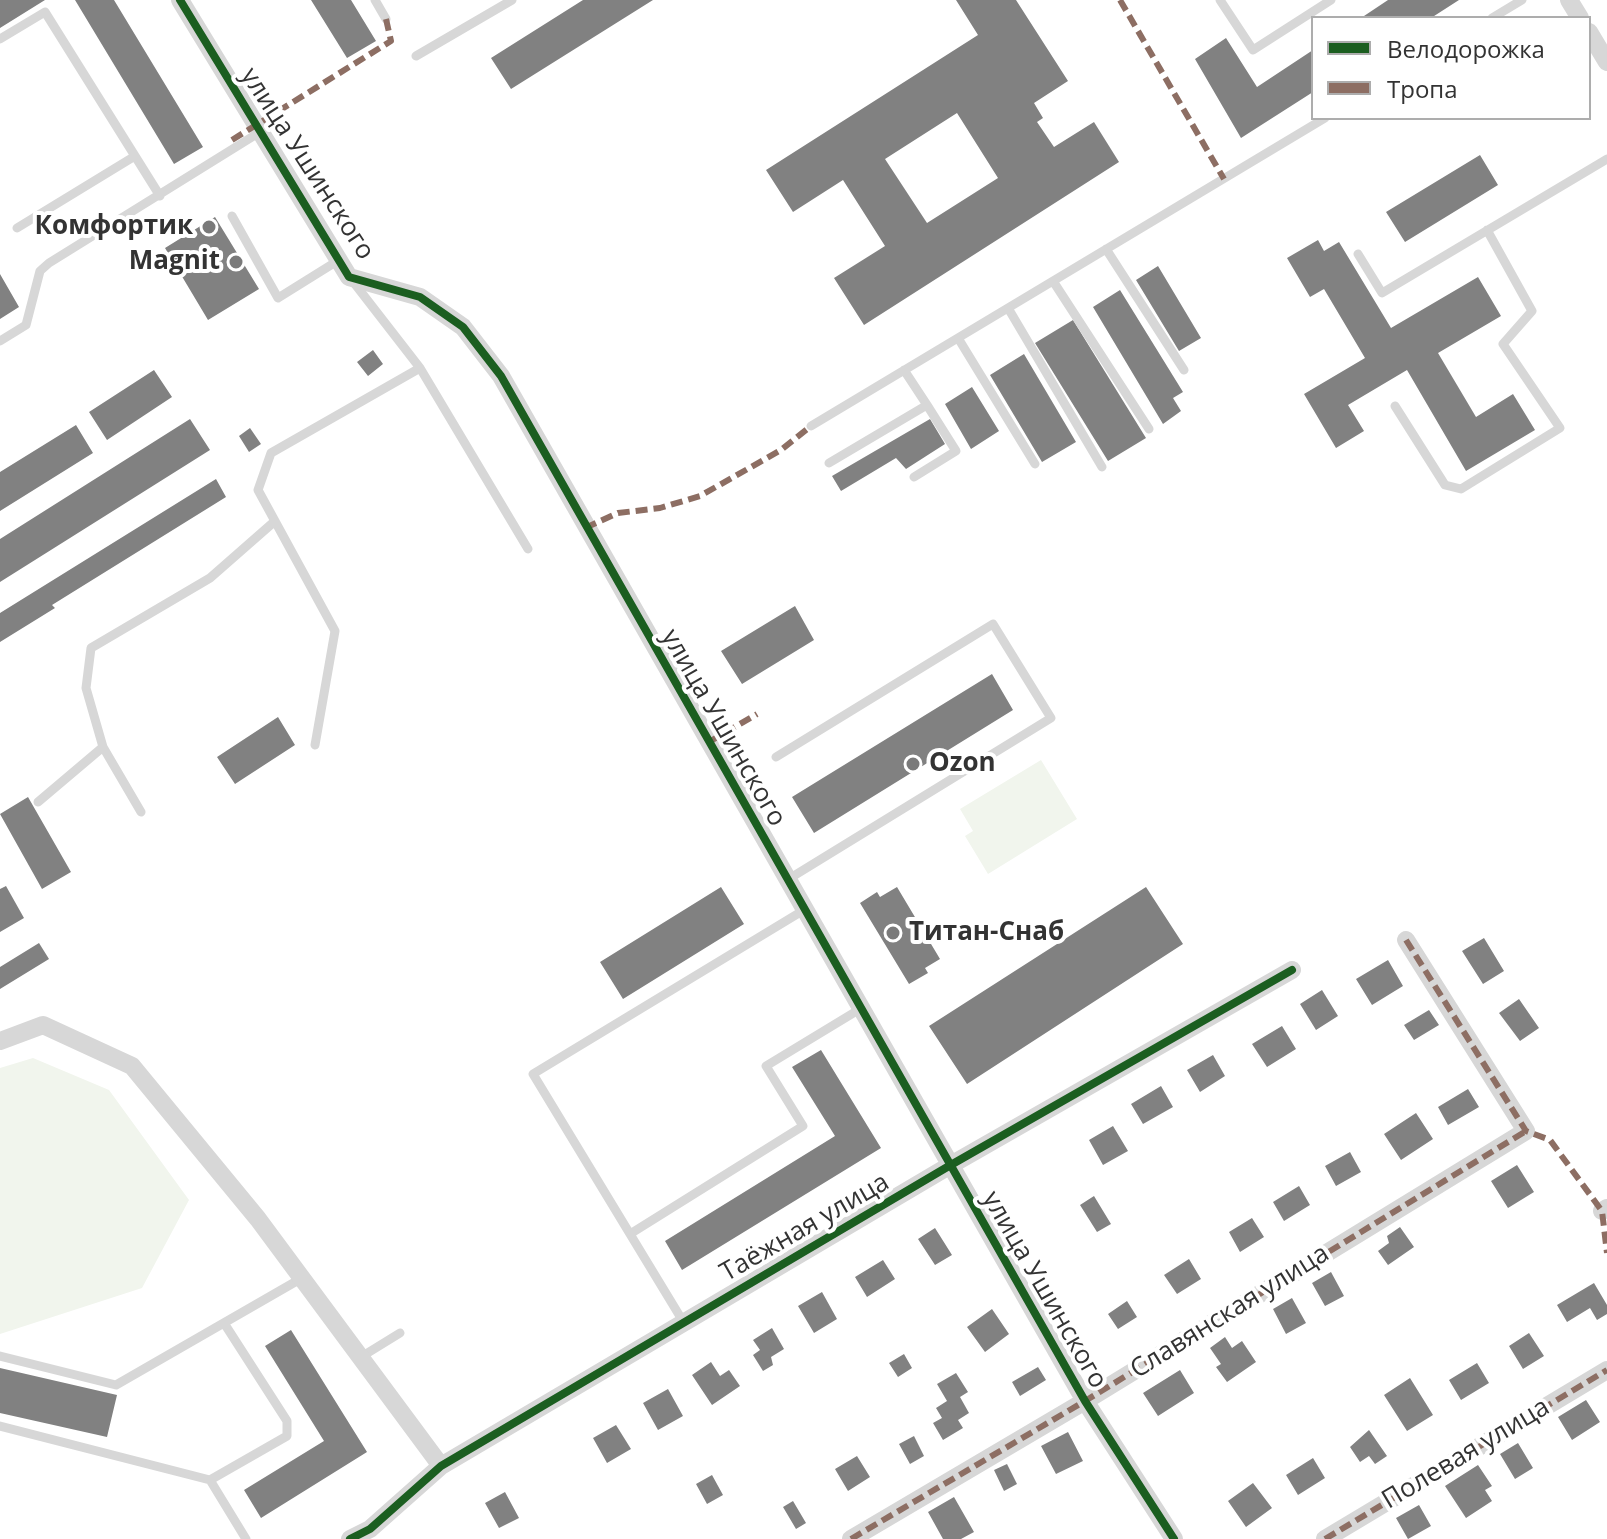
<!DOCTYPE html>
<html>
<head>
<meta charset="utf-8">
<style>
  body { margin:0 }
  #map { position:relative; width:1607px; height:1539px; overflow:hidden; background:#fff; font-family:"Open Sans",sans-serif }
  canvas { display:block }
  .legend { position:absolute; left:1311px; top:16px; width:280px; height:104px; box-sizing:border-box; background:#fff; border:2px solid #adadad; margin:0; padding:10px 14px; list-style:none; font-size:24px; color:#333 }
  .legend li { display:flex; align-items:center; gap:16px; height:40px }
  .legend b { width:40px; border:2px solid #adadad }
</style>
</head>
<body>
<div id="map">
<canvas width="1607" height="1539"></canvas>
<ul class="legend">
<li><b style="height:10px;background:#1b5e20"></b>Велодорожка</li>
<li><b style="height:10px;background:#8d6e63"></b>Тропа</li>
</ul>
</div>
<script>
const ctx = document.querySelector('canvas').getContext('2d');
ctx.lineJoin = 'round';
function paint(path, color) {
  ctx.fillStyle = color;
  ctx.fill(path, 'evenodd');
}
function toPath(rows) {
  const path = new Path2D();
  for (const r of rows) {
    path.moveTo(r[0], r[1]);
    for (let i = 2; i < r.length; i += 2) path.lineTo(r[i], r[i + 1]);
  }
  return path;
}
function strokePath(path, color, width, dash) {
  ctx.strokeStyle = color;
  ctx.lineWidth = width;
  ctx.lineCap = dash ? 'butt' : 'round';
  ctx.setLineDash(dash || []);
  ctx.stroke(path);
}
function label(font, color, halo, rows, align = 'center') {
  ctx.font = font + ' "Open Sans",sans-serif';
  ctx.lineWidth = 8;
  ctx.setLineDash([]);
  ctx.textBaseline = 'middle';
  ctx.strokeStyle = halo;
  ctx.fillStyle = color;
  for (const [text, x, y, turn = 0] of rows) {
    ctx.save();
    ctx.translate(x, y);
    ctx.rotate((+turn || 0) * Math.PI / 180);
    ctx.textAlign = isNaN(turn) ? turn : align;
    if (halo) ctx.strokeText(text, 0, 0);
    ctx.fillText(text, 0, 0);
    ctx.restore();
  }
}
const green = toPath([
  [1041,760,1077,819,988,874,965,836,973,831,960,809],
  [33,1058,109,1090,189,1200,142,1288,0,1334,0,1068]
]);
const building = toPath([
  [0,0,45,0,0,28],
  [75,0,114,0,203,147,174,164],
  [311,0,351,0,376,41,347,58],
  [583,0,653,0,511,89,491,58],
  [956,0,1016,0,1068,81,1034,103,1043,118,1037,122,1054,147,1094,122,1119,162,864,325,834,278,885,246,843,180,793,212,766,170,978,35],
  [957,113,998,178,927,223,885,159],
  [1388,0,1459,0,1431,18,1361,18],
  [1226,38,1257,87,1313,50,1313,92,1241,138,1195,59],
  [1480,155,1498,185,1405,242,1386,212],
  [215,217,259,289,208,320,165,248],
  [1318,240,1324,251,1339,242,1391,328,1478,277,1501,316,1438,353,1476,417,1513,394,1535,430,1466,471,1407,370,1348,405,1364,431,1336,448,1304,394,1365,358,1324,289,1310,297,1287,258],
  [1158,266,1201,338,1179,351,1136,280],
  [0,274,19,307,0,319],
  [1120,290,1183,392,1173,398,1181,411,1163,424,1093,307],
  [1073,320,1146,438,1108,461,1035,343],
  [373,350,383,364,368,376,357,362],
  [1024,354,1076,442,1042,462,990,375],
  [154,370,172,397,107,440,89,412],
  [972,387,999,431,971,449,945,404],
  [190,419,210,450,0,582,0,539],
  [930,419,945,444,906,469,896,458,841,491,832,476],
  [76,425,93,453,0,511,0,472],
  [250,428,261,444,249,452,239,436],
  [216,479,226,497,52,605,55,608,0,642,0,613],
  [795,606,814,640,742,684,721,651],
  [992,674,1013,710,814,833,792,797],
  [278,717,295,745,235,784,217,757],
  [28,797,71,872,42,889,0,814],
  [6,886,24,918,0,932,0,889],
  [721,887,744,924,623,999,600,962],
  [897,887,940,959,925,968,928,973,909,984,860,903,877,892,880,897],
  [1146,887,1183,944,967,1084,929,1026],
  [1484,938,1504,971,1483,984,1462,951],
  [39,943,49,959,0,989,0,967],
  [1388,960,1403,986,1372,1005,1356,979],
  [1322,990,1338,1016,1316,1030,1300,1004],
  [1519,999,1539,1028,1520,1041,1499,1013],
  [1429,1010,1439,1025,1414,1040,1404,1025],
  [1282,1026,1296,1049,1267,1067,1252,1044],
  [821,1050,881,1148,682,1270,665,1241,835,1136,792,1067],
  [1213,1055,1225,1076,1200,1092,1187,1070],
  [1161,1086,1173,1107,1143,1124,1131,1104],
  [1468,1089,1479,1107,1448,1125,1438,1107],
  [1416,1113,1433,1139,1401,1160,1384,1134],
  [1113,1126,1128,1151,1103,1165,1089,1140],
  [1350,1152,1361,1172,1336,1186,1325,1166],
  [1517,1165,1534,1192,1508,1208,1491,1181],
  [1299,1186,1310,1205,1284,1221,1273,1202],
  [1094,1196,1111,1224,1097,1232,1080,1205],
  [1252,1218,1264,1237,1240,1252,1229,1232],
  [1400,1227,1414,1247,1388,1265,1378,1251,1389,1243,1387,1236],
  [935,1228,952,1255,935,1265,918,1239],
  [1189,1259,1201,1279,1177,1294,1164,1275],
  [883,1260,895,1279,867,1297,855,1277],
  [1331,1272,1344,1296,1325,1306,1312,1283],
  [1594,1283,1607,1305,1607,1314,1597,1320,1590,1308,1567,1322,1557,1305],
  [822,1292,837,1319,814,1333,798,1306],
  [1292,1298,1306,1323,1286,1334,1273,1309],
  [1127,1301,1137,1317,1118,1329,1108,1314],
  [992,1309,1009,1334,985,1352,967,1327],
  [772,1328,784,1349,771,1357,773,1365,763,1371,753,1355,760,1350,753,1340],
  [291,1330,367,1452,261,1518,244,1490,324,1441,265,1346],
  [1529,1333,1544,1356,1523,1369,1509,1346],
  [1225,1337,1232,1348,1242,1341,1256,1362,1227,1382,1216,1367,1221,1364,1210,1348],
  [904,1354,912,1368,898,1377,889,1363],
  [711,1362,720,1376,729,1370,740,1386,712,1405,692,1375],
  [1477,1363,1489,1383,1461,1400,1449,1380],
  [1038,1367,1046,1380,1020,1396,1012,1382],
  [0,1368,117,1395,107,1437,0,1413],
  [1180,1370,1194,1393,1158,1416,1143,1393],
  [956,1373,968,1392,960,1397,969,1413,958,1420,963,1428,943,1440,933,1423,942,1418,936,1408,947,1401,937,1384],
  [1410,1378,1433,1415,1407,1431,1384,1395],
  [668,1389,683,1416,658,1430,643,1403],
  [1586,1400,1600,1422,1572,1440,1558,1417],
  [616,1425,631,1449,607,1463,593,1438],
  [1369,1430,1387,1456,1375,1464,1369,1456,1360,1462,1350,1447],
  [1068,1432,1083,1461,1056,1474,1041,1446],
  [914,1436,924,1456,910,1464,899,1444],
  [1518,1443,1533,1468,1515,1479,1500,1454],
  [857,1456,870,1477,848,1491,835,1469],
  [1313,1458,1325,1478,1298,1495,1286,1475],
  [1007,1464,1017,1484,1004,1491,994,1470],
  [1478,1465,1492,1486,1485,1490,1492,1501,1466,1518,1445,1486],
  [712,1475,723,1495,707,1504,696,1484],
  [1253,1483,1272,1508,1246,1527,1228,1501],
  [505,1492,519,1518,499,1528,485,1503],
  [954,1497,974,1532,961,1539,943,1539,928,1512],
  [793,1501,806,1523,796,1529,783,1507],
  [1419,1505,1431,1526,1408,1539,1396,1518]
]);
const lane = toPath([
  [375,0,386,19],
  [1220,0,1253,50,1331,0],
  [1492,18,1522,0],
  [0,39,45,12,160,196],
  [416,56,512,0],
  [232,216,278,298,339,260],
  [17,228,135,156],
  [1106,249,1184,370],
  [1358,254,1382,293,1607,159],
  [351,279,420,368,528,549],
  [1053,281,1149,429],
  [1008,308,1102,467],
  [958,338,1035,464],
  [0,341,26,325,40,271,49,263,260,132],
  [1395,406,1445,485,1461,489,1560,428,1503,344,1532,311,1487,230],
  [811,426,1325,118],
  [829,463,927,405,904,370],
  [914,477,956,451,927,405],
  [315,745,335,631,258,490,271,453,420,368],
  [776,757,993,624,1051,718,787,880],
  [38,802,103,747],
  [141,812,103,747,86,688,91,648,210,578,275,521],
  [630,1234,533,1074,804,910],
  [684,1323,630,1234,803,1126,766,1066,860,1009],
  [0,1356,116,1385,302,1278],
  [361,1357,400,1333],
  [0,1426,210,1480,246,1539],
  [210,1480,287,1436,287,1421,224,1323]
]);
const street = toPath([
  [180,0,349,277,420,297,463,327,501,376,1085,1401,1174,1539],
  [1569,0,1580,18],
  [1589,32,1607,62],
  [0,1041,43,1025,132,1066,258,1219,441,1466],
  [1602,1211,1607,1208],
  [350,1539,370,1529,441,1466,949,1166,1292,970],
  [851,1539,1085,1401,1526,1131,1406,940],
  [1325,1539,1607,1370]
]);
const quiet = toPath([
  [1120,0,1224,179],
  [232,140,391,41,386,19],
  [585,528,618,513,660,508,700,496,781,450,811,426],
  [709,742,757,714],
  [1406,940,1526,1131,1550,1140,1602,1211,1607,1253],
  [851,1539,1085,1401,1526,1131],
  [1325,1539,1607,1370]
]);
const cycleway = toPath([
  [180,0,349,277,420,297,463,327,501,376,1085,1401,1174,1539],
  [350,1539,370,1529,441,1466,949,1166,1292,970]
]);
const markers = [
  [209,227,8,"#7a7a7a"],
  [236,262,8,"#7a7a7a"],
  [913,764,8,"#7a7a7a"],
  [893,933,8,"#7a7a7a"]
];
const streetNames = [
  ["улица Ушинского",307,164,57],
  ["улица Ушинского",723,728,60],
  ["Таёжная улица",805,1228,-30],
  ["улица Ушинского",1044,1290,60],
  ["Славянская улица",1230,1312,-32],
  ["Полевая улица",1466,1454,-31]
];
const poiNames = [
  ["Комфортик",193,227],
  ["Magnit",220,262],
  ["Ozon",929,764,"left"],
  ["Титан-Снаб",909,933,"left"]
];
paint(green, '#f1f5ed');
paint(building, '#818181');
strokePath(lane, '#d7d7d7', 9);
strokePath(street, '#d7d7d7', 18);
strokePath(quiet, '#8d6e63', 6, [12, 6]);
strokePath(cycleway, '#1b5e20', 8);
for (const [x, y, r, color] of markers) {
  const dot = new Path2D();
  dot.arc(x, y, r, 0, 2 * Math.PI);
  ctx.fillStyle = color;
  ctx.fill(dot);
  strokePath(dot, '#fff', 3);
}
label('26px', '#333', '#fff', streetNames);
label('bold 26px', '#333', '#fff', poiNames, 'right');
</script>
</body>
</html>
